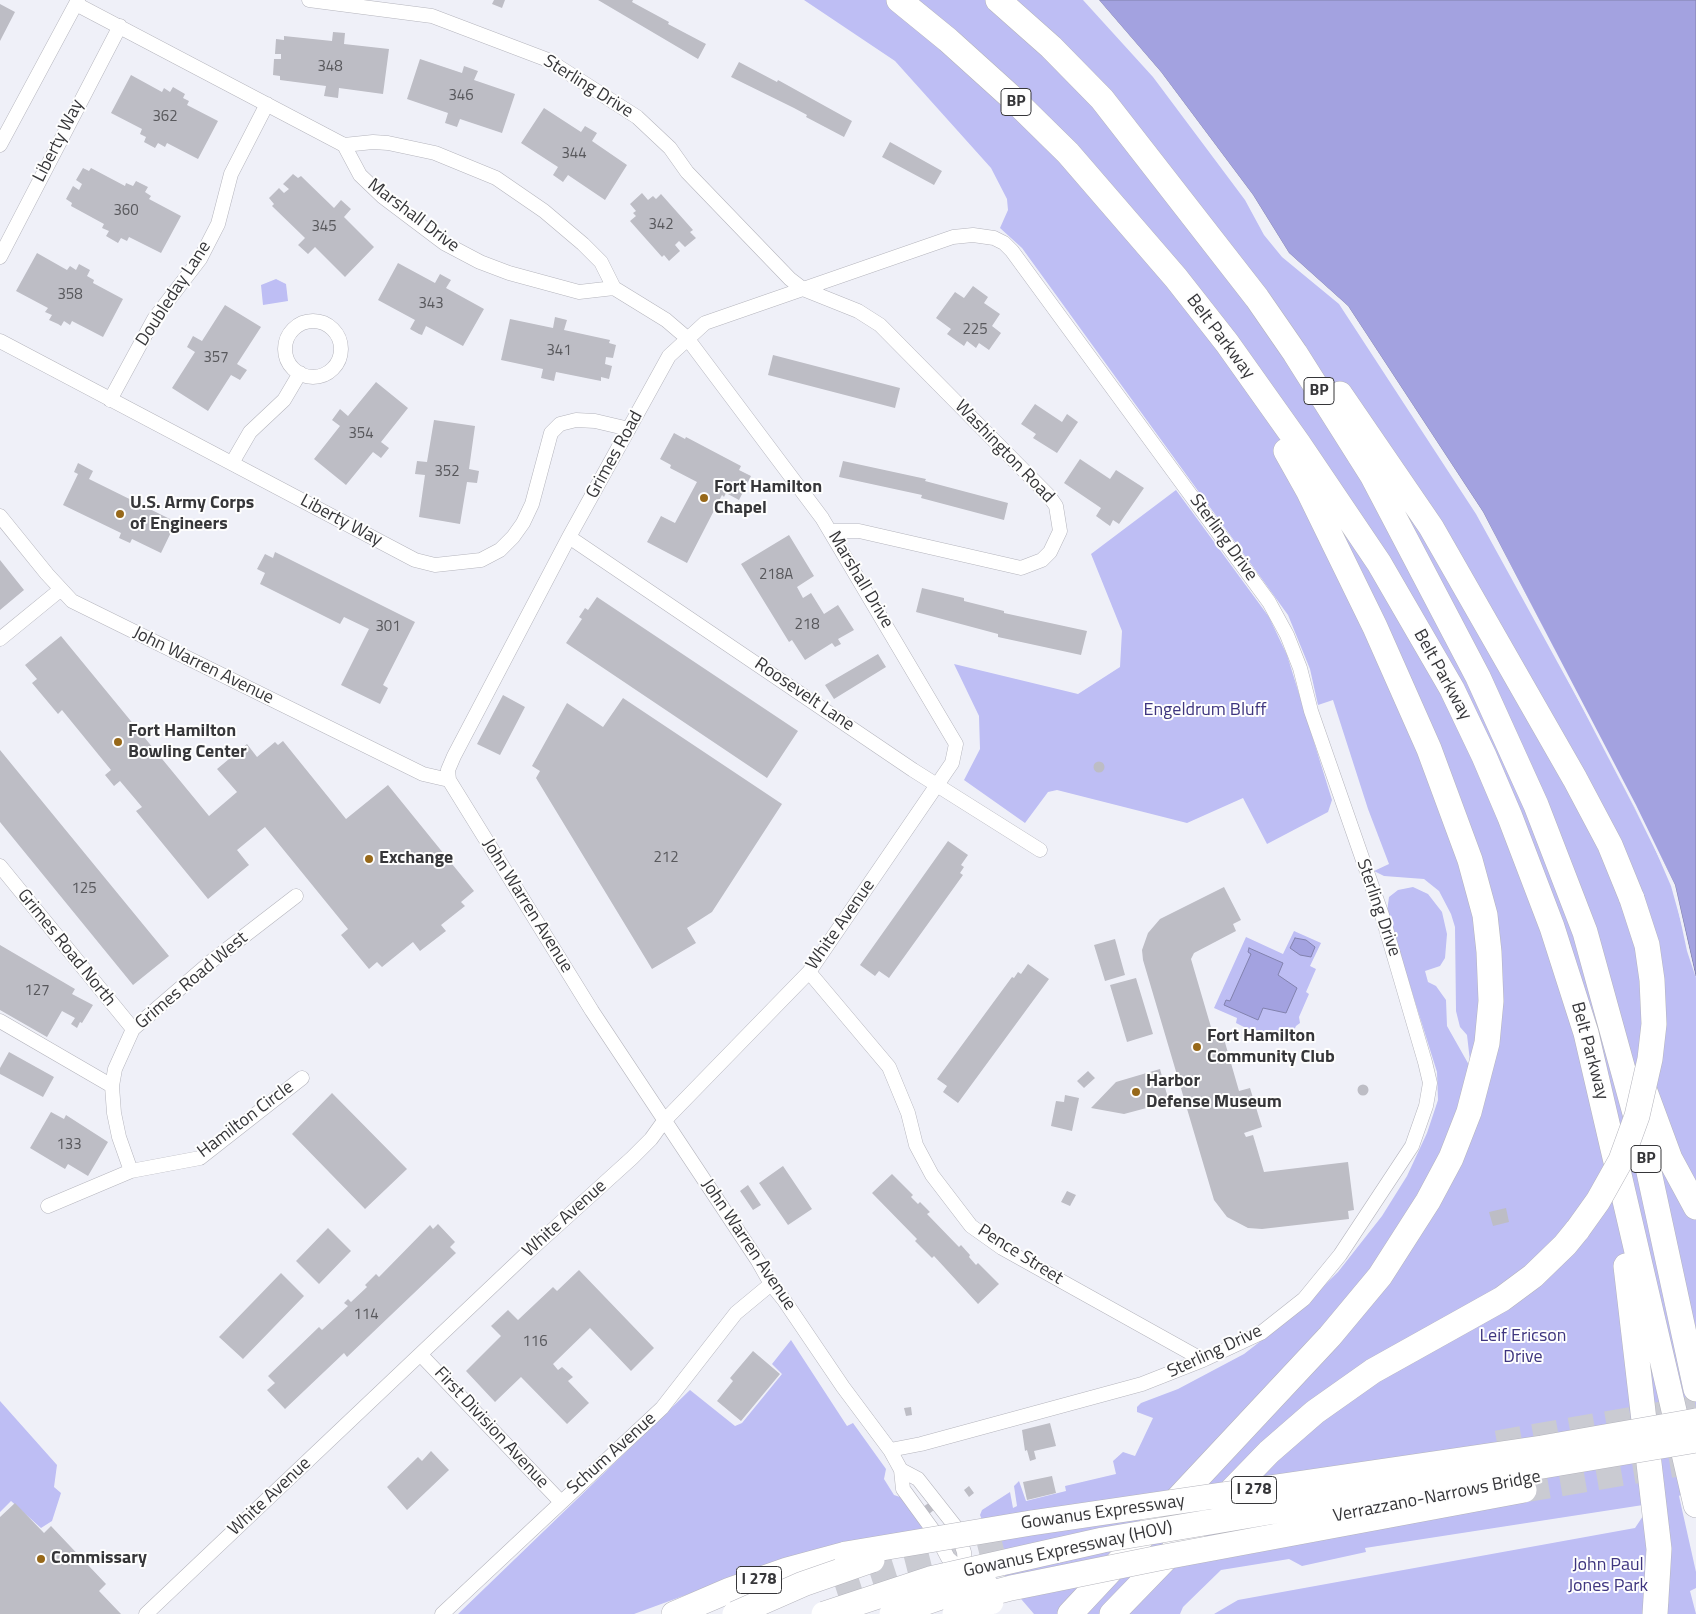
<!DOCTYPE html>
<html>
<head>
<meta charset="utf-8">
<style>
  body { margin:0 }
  canvas { display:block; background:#eff0f8 }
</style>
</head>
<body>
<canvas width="1696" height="1614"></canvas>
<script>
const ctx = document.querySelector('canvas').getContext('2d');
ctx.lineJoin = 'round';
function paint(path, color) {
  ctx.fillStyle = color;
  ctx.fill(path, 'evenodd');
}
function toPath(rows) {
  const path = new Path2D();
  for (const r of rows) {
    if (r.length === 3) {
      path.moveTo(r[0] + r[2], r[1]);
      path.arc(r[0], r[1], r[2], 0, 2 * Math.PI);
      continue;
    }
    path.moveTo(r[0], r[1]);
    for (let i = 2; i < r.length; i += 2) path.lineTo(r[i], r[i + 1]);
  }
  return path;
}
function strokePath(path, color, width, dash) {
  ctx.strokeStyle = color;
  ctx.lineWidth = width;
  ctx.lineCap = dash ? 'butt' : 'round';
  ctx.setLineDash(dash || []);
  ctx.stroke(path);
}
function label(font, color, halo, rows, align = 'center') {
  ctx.font = font + ' "Titillium Web",sans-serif';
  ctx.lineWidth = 4;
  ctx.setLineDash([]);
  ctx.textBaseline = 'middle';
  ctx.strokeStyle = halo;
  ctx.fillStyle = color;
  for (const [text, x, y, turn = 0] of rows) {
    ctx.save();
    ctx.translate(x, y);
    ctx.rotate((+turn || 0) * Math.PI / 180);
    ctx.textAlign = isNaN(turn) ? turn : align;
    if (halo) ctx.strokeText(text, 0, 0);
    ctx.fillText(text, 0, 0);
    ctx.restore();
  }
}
const green = toPath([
  [804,0,1083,0,1153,77,1245,200,1264,235,1282,257,1339,304,1476,514,1636,805,1671,886,1696,976,1696,1482,1679,1496,1696,1572,1696,1588,1690,1591,1696,1614,1666,1614,1669,1600,1666,1513,1648,1614,1214,1614,1238,1600,1635,1528,1643,1516,1643,1505,1365,1548,1366,1552,1302,1566,1289,1559,1221,1570,1183,1607,1180,1614,1034,1614,1009,1585,980,1515,982,1510,1010,1492,1013,1508,1017,1506,1014,1486,1019,1481,1026,1501,1066,1491,1065,1486,1116,1474,1113,1461,1123,1452,1135,1456,1153,1418,1137,1412,1137,1407,1141,1403,1178,1389,1244,1354,1293,1316,1338,1272,1382,1216,1407,1176,1427,1133,1438,1100,1437,1072,1387,912,1389,897,1398,890,1413,887,1428,894,1442,912,1447,934,1445,958,1440,966,1425,971,1428,982,1436,986,1446,1000,1447,1026,1469,1065,1470,1061,1467,1035,1460,1027,1456,1011,1455,927,1451,914,1439,891,1424,879,1384,876,1374,871,1389,864,1368,809,1333,700,1318,705,1310,669,1288,615,1022,248,1000,228,1008,210,1007,199,991,168,895,61],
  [276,279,286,284,288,301,263,305,261,285],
  [1176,490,1269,617,1287,655,1332,800,1328,812,1267,844,1243,798,1187,823,1057,790,1048,792,1025,823,964,780,980,749,979,716,954,664,1078,694,1120,667,1122,631,1091,554],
  [1294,931,1321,943,1310,966,1316,969,1306,992,1309,994,1299,1017,1300,1023,1296,1026,1290,1039,1287,1041,1274,1035,1272,1039,1266,1037,1244,1027,1236,1023,1237,1018,1214,1008,1246,937,1283,954],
  [791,1340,847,1426,853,1423,886,1469,884,1479,894,1495,906,1499,923,1529,743,1574,634,1614,458,1614,690,1390,735,1426,742,1423,782,1374,772,1364],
  [0,1401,57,1465,54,1487,61,1493,52,1521,41,1528,11,1501,0,1512]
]);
const water = toPath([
  [1099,0,1696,0,1696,976,1675,885,1483,512,1348,306,1289,253,1253,195,1161,72,1099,0],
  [1295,938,1306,940,1315,947,1311,957,1300,955,1290,948,1295,938],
  [1249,948,1283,963,1278,975,1297,988,1286,1013,1263,1008,1258,1020,1224,1005,1226,1000,1230,1001,1251,954,1248,952,1249,948]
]);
const pier = toPath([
  [1096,0,1099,0,1161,72,1253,195,1289,253,1348,306,1483,512,1636,805,1675,885,1696,978,1687,951,1673,886,1634,807,1481,513,1346,308,1287,255,1271,232,1251,196,1159,74]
]);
const building = toPath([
  [494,0,505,0,502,8,492,4],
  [598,0,633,0,632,2,669,22,668,24,706,44,698,59],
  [0,4,15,12,0,41],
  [333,32,345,33,344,44,389,49,383,94,339,88,338,98,324,96,326,86,280,80,280,76,273,75,274,59,281,59,281,54,275,54,276,39,284,40,284,36,332,41],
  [420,59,462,73,464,66,478,71,474,80,515,94,502,133,460,119,457,127,445,123,448,113,407,99],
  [739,62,777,82,778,80,852,121,844,137,806,117,807,115,794,108,731,77],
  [131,75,162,92,164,88,170,92,173,87,185,94,183,98,189,101,187,105,218,121,198,159,167,143,165,147,158,143,155,148,144,142,146,137,140,134,142,129,111,113],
  [544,108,581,132,585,126,597,133,592,141,627,165,605,200,568,175,563,182,553,175,558,167,521,143],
  [890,142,942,171,934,185,882,157],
  [83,168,89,171,91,168,125,186,126,183,133,186,136,181,148,187,145,192,151,196,149,199,181,216,161,253,129,237,127,241,121,238,118,243,106,236,109,231,102,228,104,224,71,206,72,203,66,199,73,186,79,190,82,184,76,180],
  [293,174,298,178,301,176,334,208,341,200,351,209,344,217,374,247,345,277,315,247,308,254,298,245,305,238,272,206,274,204,269,198,279,188,284,193,289,189,283,184],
  [642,193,648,200,653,196,656,199,661,194,693,230,690,232,696,238,685,247,679,241,675,245,680,251,669,261,664,255,662,257,630,221,636,216,633,213,636,211,630,204],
  [37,253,67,270,70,266,76,270,79,264,90,270,87,276,94,280,93,283,123,299,103,337,72,321,70,325,64,321,61,326,58,324,49,320,52,315,45,312,48,308,16,291],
  [398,263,435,283,440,274,451,280,446,288,484,309,463,346,426,326,422,335,419,334,410,329,415,320,378,300],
  [973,286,988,297,984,303,1000,314,992,326,1001,333,989,350,979,343,976,348,967,341,964,346,947,334,951,329,936,318,955,292,964,298],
  [225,305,261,327,237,364,247,370,240,380,231,375,208,411,172,388,195,352,187,347,193,336,202,341],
  [555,317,567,320,564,330,610,340,609,343,616,345,613,358,606,357,605,364,612,366,609,379,601,377,601,381,556,372,554,381,541,378,543,369,501,360,510,319,553,328],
  [773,355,900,388,895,408,768,375],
  [376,382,408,408,381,442,389,448,381,458,373,452,346,485,314,459,340,426,332,420,340,409,348,416],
  [1035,404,1062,422,1067,414,1078,422,1057,453,1033,438,1036,434,1021,424],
  [434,420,475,426,469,469,479,471,477,483,467,482,460,524,419,517,425,475,415,474,417,461,427,462],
  [674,433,685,439,686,437,741,466,739,470,751,476,739,500,726,493,724,497,722,495,687,563,647,542,661,516,675,523,697,482,670,468,671,465,660,459],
  [1080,459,1110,479,1116,470,1144,488,1119,524,1113,520,1110,526,1096,516,1101,508,1064,483],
  [843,461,926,479,925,481,1008,503,1004,520,921,498,922,495,839,477],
  [78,463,93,471,89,479,176,522,161,553,132,539,130,543,119,538,121,533,63,505,78,474,74,472],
  [789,535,814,576,797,587,803,598,811,593,824,614,838,605,854,630,838,639,841,644,835,647,832,643,805,660,792,640,789,642,741,564],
  [275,552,415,622,383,685,388,688,380,704,341,685,369,629,344,617,340,624,260,584,265,573,257,569,265,554,273,558],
  [0,560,24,590,0,610],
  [922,588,964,598,964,601,1004,611,1004,613,1087,631,1081,655,998,637,998,634,916,612],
  [597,597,798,731,767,778,566,643,582,619,579,617,585,608,588,610],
  [61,636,209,816,237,792,217,769,247,744,257,757,275,742,278,745,283,741,346,819,388,785,474,891,461,902,465,906,441,925,446,931,420,951,413,942,382,967,377,962,369,969,341,935,348,929,265,827,237,850,249,865,208,899,136,811,142,807,120,781,114,786,105,775,111,770,62,710,58,714,32,683,37,679,25,665],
  [878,654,886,667,834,699,825,685],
  [503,695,525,707,500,755,477,744],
  [623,698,782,804,712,912,687,928,696,943,652,969,536,778,540,771,532,766,567,703,603,727],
  [0,750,169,956,133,985,0,822],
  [1099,767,5.5],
  [948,841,968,855,961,865,964,867,960,873,963,875,889,978,879,971,875,976,860,965],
  [1224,887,1241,920,1233,924,1236,931,1194,953,1191,959,1213,1034,1222,1032,1239,1091,1250,1088,1262,1127,1244,1133,1246,1137,1253,1135,1264,1172,1348,1162,1354,1210,1348,1211,1349,1219,1262,1229,1248,1228,1227,1217,1214,1200,1143,960,1142,950,1148,933,1160,919],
  [1115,939,1125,975,1105,981,1094,945],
  [0,945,75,989,72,994,93,1005,82,1023,80,1022,77,1028,71,1024,75,1018,62,1011,47,1037,0,1010],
  [1028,964,1049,979,958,1103,943,1092,947,1086,937,1079,1012,977,1014,978,1018,972,1021,974],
  [1136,978,1153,1034,1127,1042,1110,985],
  [9,1052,54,1077,43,1097,0,1074,0,1068],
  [1160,1069,1169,1102,1124,1114,1091,1108,1116,1082],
  [1088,1071,1095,1078,1084,1088,1077,1081],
  [1363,1090,5.5],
  [332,1093,407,1169,365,1209,292,1134],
  [1065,1095,1079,1098,1072,1131,1051,1126,1056,1101,1064,1102],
  [51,1112,64,1119,66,1115,108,1142,88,1176,68,1164,65,1169,30,1148],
  [783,1166,812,1209,788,1225,759,1183],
  [892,1174,913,1195,911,1197,918,1204,920,1202,930,1212,927,1214,959,1247,961,1245,970,1255,969,1257,976,1265,978,1263,999,1284,978,1304,934,1256,932,1258,915,1241,917,1239,872,1193],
  [748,1185,761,1205,753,1210,740,1191],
  [1067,1191,1076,1195,1070,1206,1061,1202],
  [1506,1208,1509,1222,1493,1226,1489,1212],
  [438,1224,455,1242,450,1247,456,1253,347,1357,344,1353,285,1409,267,1390,275,1383,268,1376,319,1327,322,1330,348,1306,344,1303,348,1299,351,1302,367,1287,365,1285,376,1274,379,1277,430,1225,433,1229],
  [328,1228,351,1251,319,1284,296,1261],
  [579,1270,654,1348,631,1371,590,1328,553,1364,558,1370,562,1367,573,1377,568,1381,589,1403,567,1424,521,1377,495,1402,466,1371,501,1336,491,1326,508,1310,518,1320,553,1287,557,1291],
  [281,1273,304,1296,243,1359,219,1337],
  [753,1351,780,1374,741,1421,717,1401,733,1381,730,1378],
  [911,1407,912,1415,906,1416,904,1408],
  [1050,1423,1056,1446,1034,1451,1036,1459,1030,1461,1027,1450,1025,1451,1022,1430],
  [431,1451,449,1470,407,1510,387,1487,418,1457,422,1461],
  [1052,1476,1056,1493,1027,1500,1023,1482],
  [969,1486,974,1493,969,1497,964,1490],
  [930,1502,935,1509,929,1514,923,1507],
  [15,1503,44,1533,51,1526,106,1584,99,1591,121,1614,0,1614,0,1517]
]);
const highwayTunnel = toPath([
  [1497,1443,1696,1408],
  [1524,1490,1696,1461],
  [835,1586,903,1564,1006,1538]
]);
const street = toPath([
  [309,0,432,16,548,60,637,117,670,148,687,172,790,279,803,289,858,311,880,325,1049,496,1056,506,1060,531,1050,552,1042,560,1021,568,859,531,831,531],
  [76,4,344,145,360,175,383,197,444,243,480,262,509,273,579,292,614,288],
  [0,145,78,0],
  [0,257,120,26],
  [313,349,28],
  [0,341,415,560,435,565,481,560,500,550,513,537,523,523,532,504,551,433,560,424,576,420,595,421,629,429],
  [110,400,154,319,200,259,218,224,231,174,267,104],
  [232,463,250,432,284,400,300,373],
  [0,516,47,574,72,601,423,774,449,780,592,1011,758,1261,771,1284,784,1300,843,1387,890,1450,901,1470,903,1489,935,1533,948,1558,965,1573],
  [569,537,913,770,1040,850],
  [0,639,60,590],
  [449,780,448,770,454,756,569,537,669,356,705,323,953,237,973,235,994,238,1004,243,1012,251,1269,602,1287,635,1300,668,1311,711,1382,915,1425,1062,1430,1083,1426,1106,1412,1146,1340,1255,1304,1299,1261,1333,1203,1360,1142,1384,921,1444,890,1450],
  [0,866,133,1029],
  [809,972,889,1067,908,1113,916,1145,932,1175,971,1226,1002,1248,1203,1360],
  [0,1021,112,1086],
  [131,1171,119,1137,114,1113,112,1086,115,1069,133,1029,213,960,296,896],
  [48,1206,131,1171,200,1158,302,1078],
  [421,1355,560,1501],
  [901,1470,918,1479,955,1526,964,1552,966,1574],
  [146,1614,526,1254,632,1158,651,1139,664,1121,809,972,952,763,956,744,822,518,687,338,666,320,614,288,601,262,583,244,544,211,496,178,435,153,388,143,373,142,344,145],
  [442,1614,662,1408,736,1313,771,1284]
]);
const highway = toPath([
  [899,0,948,40,1010,96,1068,153,1176,278,1227,343,1298,443,1379,563,1452,689,1484,756,1510,817,1552,927,1586,1033,1696,1505],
  [998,0,1051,47,1102,99,1257,298,1295,353,1372,475,1478,677,1536,805,1585,932,1641,1135,1696,1389],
  [1340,394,1431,527,1575,779,1610,845,1632,899],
  [1643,1086,1670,1159,1696,1207],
  [1626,1266,1659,1549,1655,1614],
  [674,1614,730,1590,787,1570,846,1554],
  [1070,1614,1330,1336,1380,1276,1428,1201,1451,1158,1469,1112,1487,1043,1491,1001,1489,952,1485,915,1470,860,1429,749,1375,627,1309,492,1286,451],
  [1112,1614,1269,1452,1315,1412,1373,1371,1502,1299,1533,1276,1565,1245,1578,1229]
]);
const highwayBridge = toPath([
  [1578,1229,1598,1201,1621,1160,1637,1116,1650,1059,1654,1024,1652,980,1647,945,1632,899],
  [846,1554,1031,1523,1542,1448,1696,1421],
  [969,1599,1011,1588,1159,1558,1524,1490],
  [735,1614,803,1584,872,1560],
  [824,1614,930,1579,1103,1540,1696,1440],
  [892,1614,984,1582],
  [955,1614,991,1602]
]);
const markers = [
  [704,498,5,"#976819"],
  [120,514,5,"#976819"],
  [118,742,5,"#976819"],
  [369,859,5,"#976819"],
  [1197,1047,5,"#976819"],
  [1136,1092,5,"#976819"],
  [41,1559,5,"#976819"]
];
const numberNames = [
  ["348",330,67],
  ["346",461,96],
  ["362",165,117],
  ["344",574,154],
  ["360",126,211],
  ["342",661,225],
  ["345",324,227],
  ["358",70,295],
  ["343",431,304],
  ["225",975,330],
  ["341",559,351],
  ["357",216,358],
  ["354",361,434],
  ["352",447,472],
  ["218A",776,575],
  ["218",807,625],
  ["301",388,627],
  ["212",666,858],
  ["125",84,889],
  ["127",37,991],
  ["133",69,1145],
  ["114",366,1315],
  ["116",535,1342]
];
const shields = [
  [1016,102,30],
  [1319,391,30],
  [1646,1159,30],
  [1254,1490,45],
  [759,1580,45]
];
const shieldNames = [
  ["BP",1016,102],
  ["BP",1319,391],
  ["BP",1646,1159],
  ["I 278",1254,1490],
  ["I 278",759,1580]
];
const streetNames = [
  ["Sterling Drive",588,87,32],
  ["Liberty Way",59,141,-63],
  ["Marshall Drive",413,216,37],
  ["Doubleday Lane",174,294,-57],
  ["Belt Parkway",1220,337,53],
  ["Washington Road",1004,452,46],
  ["Grimes Road",615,455,-61],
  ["Liberty Way",341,521,28],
  ["Sterling Drive",1223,538,54],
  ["Marshall Drive",860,580,59],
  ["John Warren Avenue",203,666,26],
  ["Belt Parkway",1442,675,61],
  ["Roosevelt Lane",804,695,34],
  ["John Warren Avenue",527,906,58],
  ["Sterling Drive",1378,908,71],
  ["White Avenue",841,925,-55],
  ["Grimes Road North",66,948,51],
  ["Grimes Road West",192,981,-40],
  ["Belt Parkway",1589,1051,75],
  ["Hamilton Circle",246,1120,-37],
  ["White Avenue",565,1219,-42],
  ["John Warren Avenue",748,1245,56],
  ["Pence Street",1020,1255,32],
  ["Sterling Drive",1215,1352,-25],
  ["First Division Avenue",491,1428,47],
  ["Schum Avenue",612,1454,-42],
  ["White Avenue",270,1497,-43],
  ["Verrazzano-Narrows Bridge",1437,1497,-11],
  ["Gowanus Expressway",1103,1513,-8],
  ["Gowanus Expressway (HOV)",1068,1550,-12]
];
const poiNames = [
  ["Fort Hamilton",714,488],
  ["Chapel",714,509],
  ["U.S. Army Corps",130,504],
  ["of Engineers",130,525],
  ["Fort Hamilton",128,732],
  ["Bowling Center",128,753],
  ["Exchange",379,859],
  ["Fort Hamilton",1207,1037],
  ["Community Club",1207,1058],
  ["Harbor",1146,1082],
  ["Defense Museum",1146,1103],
  ["Commissary",51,1559]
];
const parkNames = [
  ["Engeldrum Bluff",1205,711],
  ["Leif Ericson",1523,1337],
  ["Drive",1523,1358],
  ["John Paul",1608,1566],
  ["Jones Park",1608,1587]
];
paint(green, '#bebef4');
paint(water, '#a3a2e0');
strokePath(water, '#8282ae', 1);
paint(pier, '#eff0f8');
paint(building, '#bdbdc5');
strokePath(highwayTunnel, '#cacbd2', 25, [25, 12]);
strokePath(street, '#b5b5bd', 15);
strokePath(highway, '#b5b5bd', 26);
strokePath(street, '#fff', 14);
strokePath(highway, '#fff', 25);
strokePath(highwayBridge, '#b5b5bd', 26, []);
strokePath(highwayBridge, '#fff', 25);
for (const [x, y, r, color] of markers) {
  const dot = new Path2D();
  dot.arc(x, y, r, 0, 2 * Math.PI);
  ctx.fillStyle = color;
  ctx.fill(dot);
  strokePath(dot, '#fefefe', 2);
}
label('15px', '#58585c', null, numberNames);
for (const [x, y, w] of shields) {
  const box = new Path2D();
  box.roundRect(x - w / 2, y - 13.5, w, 27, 4);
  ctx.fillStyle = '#fefefe';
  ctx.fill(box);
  strokePath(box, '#363639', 1);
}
label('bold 16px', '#363639', null, shieldNames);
label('18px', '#363639', '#fefefe', streetNames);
label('bold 18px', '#363639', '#fefefe', poiNames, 'left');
label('18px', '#3e357f', '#fefefe', parkNames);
</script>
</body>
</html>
